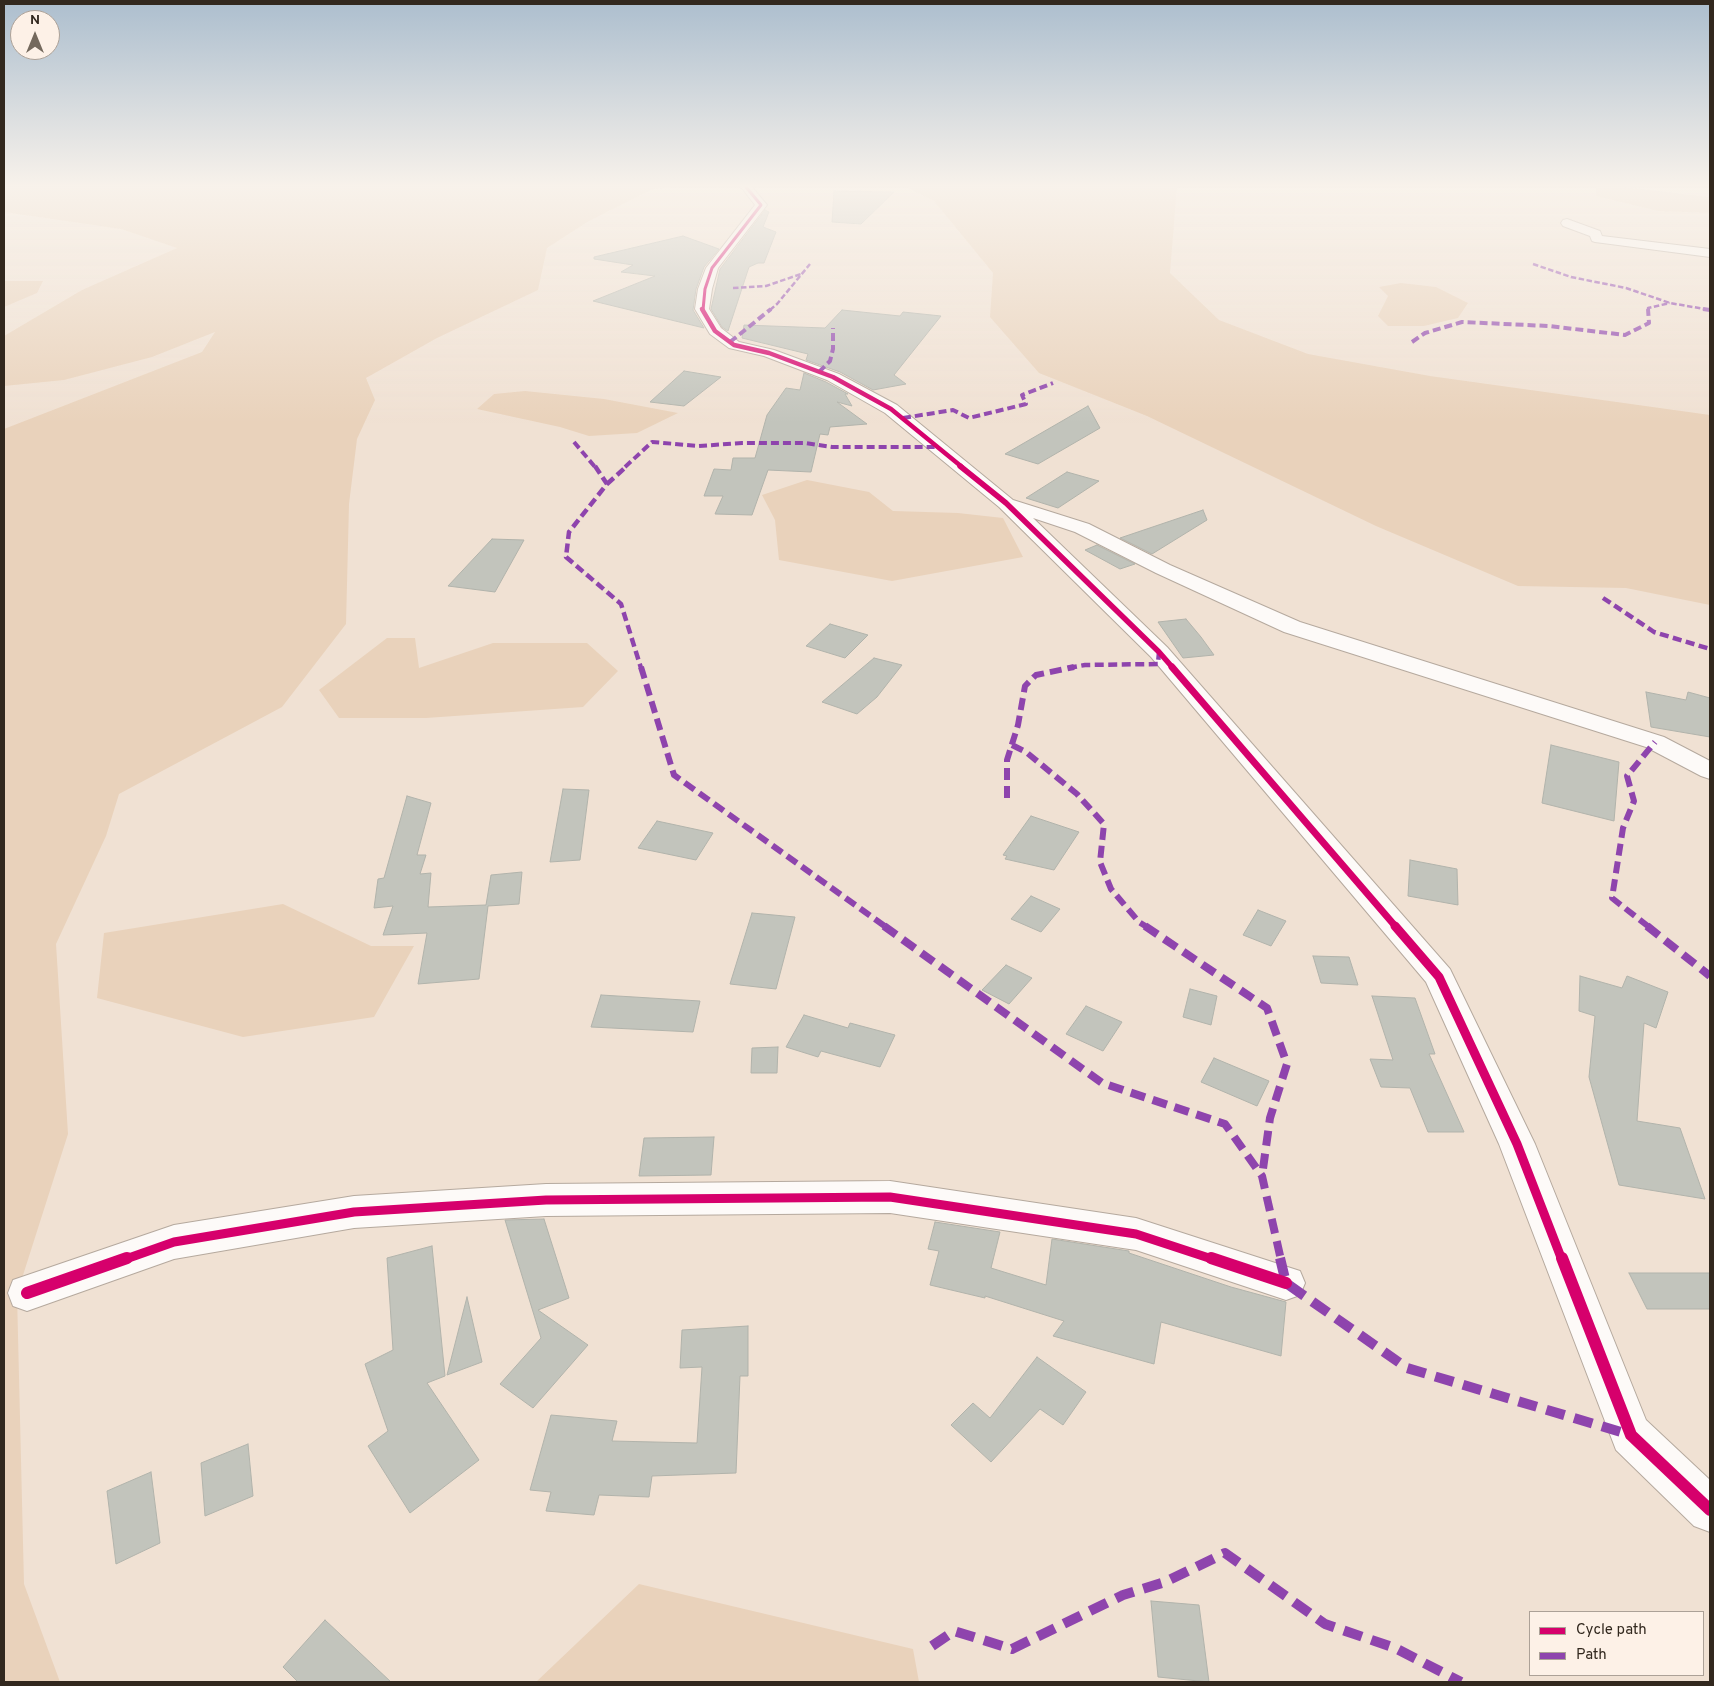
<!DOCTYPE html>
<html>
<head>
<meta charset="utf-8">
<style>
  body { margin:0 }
  #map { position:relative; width:1714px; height:1686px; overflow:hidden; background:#f0e1d3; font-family:Overpass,sans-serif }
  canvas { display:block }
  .frame { position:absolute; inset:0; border:5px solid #32281e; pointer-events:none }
  .legend { position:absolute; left:1529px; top:1611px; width:175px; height:65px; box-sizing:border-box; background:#fdf1e7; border:1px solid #aca197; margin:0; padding:6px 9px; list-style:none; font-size:15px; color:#32281e }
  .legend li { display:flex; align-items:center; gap:10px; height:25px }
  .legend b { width:25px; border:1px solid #aca197 }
  .north { position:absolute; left:10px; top:10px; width:50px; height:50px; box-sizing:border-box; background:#fdf1e7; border:1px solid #aca197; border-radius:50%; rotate:0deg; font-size:14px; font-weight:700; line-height:20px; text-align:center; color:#32281e }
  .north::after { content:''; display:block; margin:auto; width:18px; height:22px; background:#74695d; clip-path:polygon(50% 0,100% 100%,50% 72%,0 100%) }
</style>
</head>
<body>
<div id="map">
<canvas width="1714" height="1686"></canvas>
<div class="frame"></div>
<ul class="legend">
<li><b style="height:6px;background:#d6006c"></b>Cycle path</li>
<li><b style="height:6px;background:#8e44ad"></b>Path</li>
</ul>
<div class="north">N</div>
</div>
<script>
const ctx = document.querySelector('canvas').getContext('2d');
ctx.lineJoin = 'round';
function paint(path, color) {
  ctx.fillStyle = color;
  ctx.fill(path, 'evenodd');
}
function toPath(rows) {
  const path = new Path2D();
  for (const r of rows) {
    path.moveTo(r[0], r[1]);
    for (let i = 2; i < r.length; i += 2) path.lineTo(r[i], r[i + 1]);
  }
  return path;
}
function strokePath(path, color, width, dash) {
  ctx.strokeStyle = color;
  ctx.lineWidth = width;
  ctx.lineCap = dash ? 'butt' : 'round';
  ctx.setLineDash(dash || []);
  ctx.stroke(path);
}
const green = toPath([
  [4,187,671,187,653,189,589,221,547,248,538,290,437,338,366,378,375,400,357,439,349,504,346,624,282,707,119,794,106,836,56,944,68,1134,17,1294,24,1584,60,1682,4,1682,4,429,202,352,215,332,152,357,64,380,4,386,4,336,82,290,177,248,121,229,4,212],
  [906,187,1177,187,1170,273,1219,320,1308,354,1430,376,1710,415,1710,605,1626,588,1518,586,1376,526,1147,416,1039,373,990,317,993,273,934,201],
  [1596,187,1623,187,1710,197,1710,213,1658,211,1596,196],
  [4,281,43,281,37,293,4,307],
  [1401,283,1436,287,1468,303,1458,318,1424,326,1388,326,1378,316,1388,296,1379,287],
  [525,391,604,399,678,413,637,433,589,436,560,427,477,409,494,394],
  [807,480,869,492,893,511,958,513,1003,518,1023,557,892,581,779,560,775,520,762,495],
  [387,638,415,638,419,668,493,643,587,643,618,671,583,707,426,718,339,718,319,690],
  [283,904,371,946,414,946,374,1017,243,1037,97,998,104,933],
  [639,1584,913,1649,919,1682,536,1682]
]);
const building = toPath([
  [834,191,894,192,861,224,832,222,834,191],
  [765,210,769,212,763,227,776,232,764,263,758,263,749,267,728,331,722,327,711,309,720,269,765,210],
  [683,236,719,249,704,267,696,289,693,310,704,328,593,301,655,276,621,272,633,265,594,259,594,257,683,236],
  [842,310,900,316,903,312,941,316,894,375,906,384,873,390,840,372,806,360,808,354,742,338,744,325,825,328,842,310],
  [684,371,721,377,684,406,650,402,684,371],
  [804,373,826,382,848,394,845,394,852,406,837,402,867,424,830,427,828,435,820,434,811,472,768,470,752,515,715,514,723,496,704,496,714,469,731,470,733,458,755,458,767,415,786,388,800,390,804,373],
  [1088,406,1100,428,1038,464,1005,454,1088,406],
  [1067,472,1099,481,1058,508,1026,498,1067,472],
  [1203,510,1207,520,1152,554,1120,538,1203,510],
  [492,539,524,540,495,592,448,586,492,539],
  [1097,545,1135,564,1120,569,1085,550,1097,545],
  [1186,619,1201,637,1214,655,1183,658,1158,622,1186,619],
  [830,624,868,635,845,658,806,646,830,624],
  [874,658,902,665,877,697,857,714,822,702,874,658],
  [1646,692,1686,700,1688,692,1710,698,1710,737,1651,727,1646,692],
  [1551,745,1619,762,1614,821,1542,803,1551,745],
  [563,789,589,790,580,860,550,862,563,789],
  [407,796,431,803,417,855,426,855,420,874,431,873,428,907,486,905,491,875,522,872,519,904,488,906,479,979,418,984,427,933,383,935,393,906,374,908,378,879,384,878,407,796],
  [1031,816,1079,832,1054,870,1005,859,1007,856,1003,855,1031,816],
  [657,821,713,833,696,860,638,848,657,821],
  [1410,860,1457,869,1458,905,1408,896,1410,860],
  [1031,896,1060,909,1041,932,1011,919,1031,896],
  [1258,910,1286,921,1271,946,1243,935,1258,910],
  [752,913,795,917,776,989,730,984,752,913],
  [1313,956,1349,957,1358,985,1321,983,1313,956],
  [1006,965,1032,978,1009,1004,982,990,1006,965],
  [1580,976,1622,988,1627,976,1668,992,1656,1028,1644,1023,1637,1121,1680,1128,1705,1199,1619,1185,1589,1077,1595,1016,1579,1011,1580,976],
  [1190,989,1217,996,1211,1025,1183,1017,1190,989],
  [601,995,700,1001,693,1032,591,1027,601,995],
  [1372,996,1415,998,1435,1054,1429,1054,1464,1132,1428,1132,1410,1088,1381,1087,1370,1059,1393,1060,1372,996],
  [1086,1006,1122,1022,1103,1051,1066,1034,1086,1006],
  [804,1015,848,1028,850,1023,895,1035,880,1067,821,1051,818,1057,786,1047,804,1015],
  [778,1047,777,1073,751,1073,752,1048,778,1047],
  [1214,1058,1269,1081,1257,1106,1201,1082,1214,1058],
  [714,1137,711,1175,639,1176,644,1138,714,1137],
  [544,1219,569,1298,538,1310,588,1345,533,1408,500,1384,541,1338,505,1220,544,1219],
  [935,1222,1000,1232,991,1268,1046,1285,1052,1239,1129,1251,1129,1253,1231,1287,1286,1302,1281,1356,1161,1322,1154,1364,1053,1336,1064,1321,985,1296,985,1298,930,1285,939,1251,928,1249,935,1222],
  [432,1246,445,1376,427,1383,479,1460,410,1513,368,1446,388,1431,365,1364,393,1350,387,1258,432,1246],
  [1629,1273,1710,1273,1710,1309,1647,1309,1629,1273],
  [467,1297,482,1362,447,1375,467,1297],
  [748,1326,748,1376,740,1376,736,1473,652,1476,649,1497,599,1495,594,1515,546,1511,551,1492,530,1490,551,1415,617,1421,612,1441,697,1443,702,1367,680,1368,682,1330,748,1326],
  [1037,1357,1086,1392,1063,1425,1040,1409,991,1462,951,1425,973,1403,990,1418,1037,1357],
  [248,1444,253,1496,205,1516,201,1463,248,1444],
  [151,1472,160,1543,116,1564,107,1491,151,1472],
  [1151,1601,1199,1605,1209,1682,1158,1677,1151,1601],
  [325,1620,391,1682,298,1682,283,1667,325,1620]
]);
const street = toPath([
  [741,187,752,187,767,205,718,268,712,289,709,309,721,328,739,342,774,350,839,374,897,405,1013,500,1089,524,1170,565,1300,622,1664,737,1710,761,1710,779,1701,776,1646,747,1284,632,1156,573,1075,532,1033,518,1167,647,1450,969,1535,1144,1646,1420,1710,1480,1710,1532,1694,1526,1616,1450,1499,1144,1426,982,1151,657,999,507,885,413,827,380,764,356,729,348,710,334,695,309,698,289,706,268,755,205,741,187],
  [1567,219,1600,231,1602,236,1710,249,1710,257,1595,242,1592,241,1590,236,1563,226,1561,223,1563,220,1567,219],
  [890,1181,1136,1218,1300,1271,1305,1283,1300,1295,1286,1300,1136,1250,890,1213,546,1216,354,1228,174,1259,27,1311,13,1306,8,1293,13,1280,174,1225,354,1196,546,1184,890,1181]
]);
const quietFar5 = toPath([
  [1533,264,1571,277,1626,288,1670,303,1710,310],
  [733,288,766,286,801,274],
  [770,310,777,304,810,264],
  [1648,310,1648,308,1670,303]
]);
const quietFar4 = toPath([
  [1703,309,1710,310],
  [730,342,771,309],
  [1412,342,1425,333,1462,322,1549,326,1625,335,1649,323,1648,309],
  [819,372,830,361,833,349,833,328],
  [903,418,953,410,969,418,1026,404,1022,395,1053,383],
  [574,442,595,467],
  [625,467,652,442,699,446,742,443,805,443,832,447,937,447]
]);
const quietFar3 = toPath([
  [595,466,607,484,569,532,566,557,621,604,641,668],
  [607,484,627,466],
  [1603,598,1654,632,1710,649],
  [1068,668,1085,665,1158,664,1159,652]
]);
const quietFar2 = toPath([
  [641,667,674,775,886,927],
  [1012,745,1026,752,1077,794,1104,824,1100,862,1111,889,1139,922,1147,927],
  [1007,798,1007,760,1018,725,1025,686,1036,675,1074,667],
  [1649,927,1612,898,1623,828,1634,801,1627,776,1655,742]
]);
const quietFar1 = toPath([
  [884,926,1102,1083,1225,1124,1262,1176,1281,1260],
  [1145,926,1267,1008,1287,1064,1270,1118,1262,1176],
  [1647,926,1710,976]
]);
const quiet = toPath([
  [1280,1258,1286,1283,1407,1368,1631,1435],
  [932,1646,954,1631,1012,1649,1123,1595,1165,1582,1225,1553,1325,1624,1395,1648,1461,1682]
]);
const cyclewayFar5 = toPath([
  [703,310,705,289,712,268,761,205,746,187]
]);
const cyclewayFar4 = toPath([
  [702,309,715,331,734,345,769,353,833,377,891,409,962,467]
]);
const cyclewayFar3 = toPath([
  [960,466,1006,503,1159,652,1173,668]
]);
const cyclewayFar2 = toPath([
  [1172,667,1396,927]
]);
const cyclewayFar1 = toPath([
  [1395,926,1439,977,1517,1144,1562,1260],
  [123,1260,174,1242,354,1212,546,1200,890,1197,1136,1234,1215,1260]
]);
const cycleway = toPath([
  [1211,1258,1286,1283],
  [1562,1258,1631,1435,1710,1510],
  [27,1293,127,1258]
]);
paint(green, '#e9d2bb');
paint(building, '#c2c4bc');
strokePath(building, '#b1b3ab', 1);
strokePath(street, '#b5a99e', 2);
paint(street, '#fdfaf8');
strokePath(quietFar5, '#8e44ad', 2.5, [5.5, 2.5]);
strokePath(quietFar4, '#8e44ad', 4, [8, 4]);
strokePath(quietFar3, '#8e44ad', 4.5, [9, 4.5]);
strokePath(quietFar2, '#8e44ad', 6, [12, 6]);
strokePath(quietFar1, '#8e44ad', 8, [15, 8]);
strokePath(quiet, '#8e44ad', 10, [19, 10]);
strokePath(cyclewayFar5, '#d6006c', 3);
strokePath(cyclewayFar4, '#d6006c', 4.5);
strokePath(cyclewayFar3, '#d6006c', 5.5);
strokePath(cyclewayFar2, '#d6006c', 7);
strokePath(cyclewayFar1, '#d6006c', 9);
strokePath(cycleway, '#d6006c', 12);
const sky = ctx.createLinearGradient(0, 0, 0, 423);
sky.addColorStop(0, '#acbece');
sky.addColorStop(0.44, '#f8f2eb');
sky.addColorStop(1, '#f8f2eb00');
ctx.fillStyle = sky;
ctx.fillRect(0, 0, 1714, 423);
</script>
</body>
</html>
